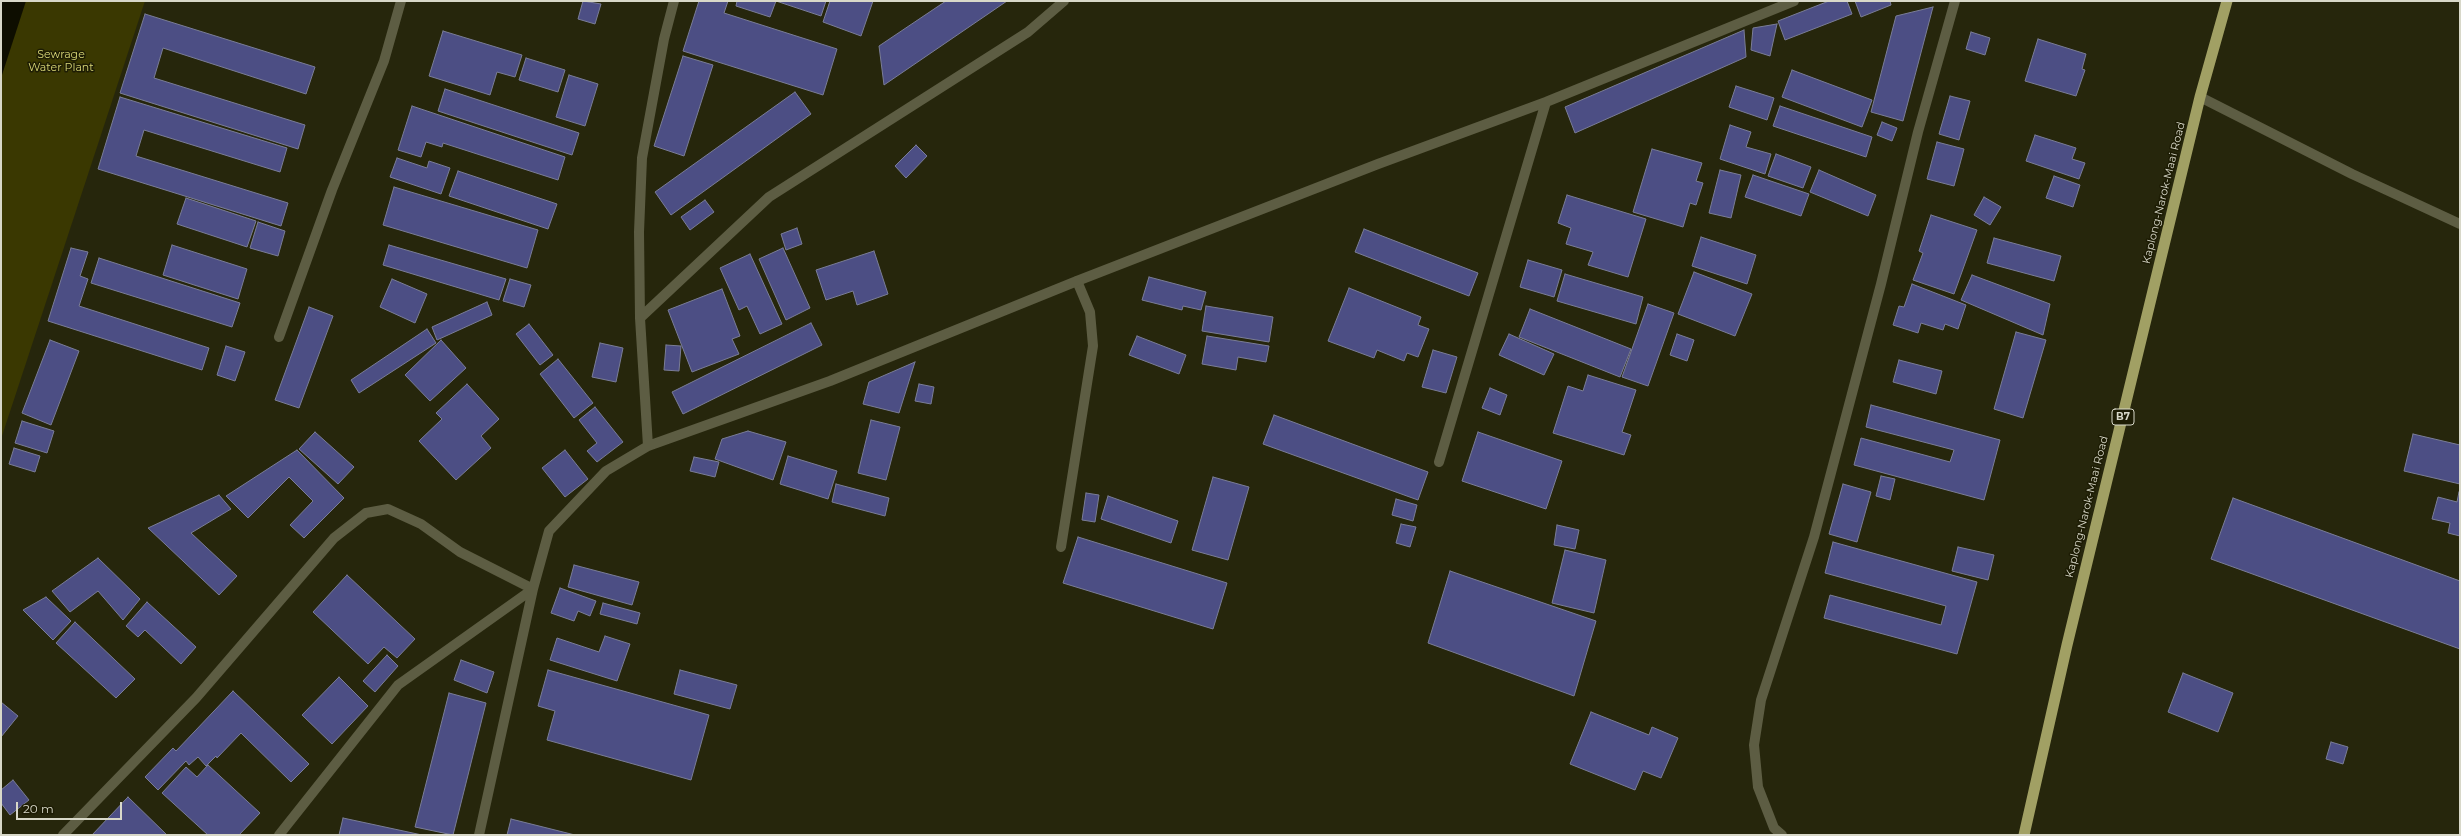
<!DOCTYPE html>
<html>
<head>
<meta charset="utf-8">
<style>
  body { margin:0 }
  #map { position:relative; width:2461px; height:836px; overflow:hidden; background:#26260c; font-family:Montserrat,sans-serif }
  canvas { display:block }
  .frame { position:absolute; inset:0; border:2px solid #d8d8c9; pointer-events:none }
  .scale { position:absolute; left:16px; top:802px; width:106px; height:18px; box-sizing:border-box; border:2px solid #d8d8c9; border-top:0; padding-left:5px; font-size:12px; line-height:14px; white-space:nowrap; color:#d8d8c9; -webkit-text-stroke:3px #1d1c04; paint-order:stroke }
</style>
</head>
<body>
<div id="map">
<canvas width="2461" height="836"></canvas>
<div class="frame"></div>
<div class="scale">20 m</div>
</div>
<script>
const ctx = document.querySelector('canvas').getContext('2d');
ctx.lineJoin = 'round';
function paint(path, color) {
  ctx.fillStyle = color;
  ctx.fill(path, 'evenodd');
}
function toPath(rows) {
  const path = new Path2D();
  for (const r of rows) {
    path.moveTo(r[0], r[1]);
    for (let i = 2; i < r.length; i += 2) path.lineTo(r[i], r[i + 1]);
  }
  return path;
}
function strokePath(path, color, width, dash) {
  ctx.strokeStyle = color;
  ctx.lineWidth = width;
  ctx.lineCap = dash ? 'butt' : 'round';
  ctx.setLineDash(dash || []);
  ctx.stroke(path);
}
function label(font, color, halo, rows, align = 'center') {
  ctx.font = font + ' Montserrat,sans-serif';
  ctx.lineWidth = 3;
  ctx.setLineDash([]);
  ctx.textBaseline = 'middle';
  ctx.strokeStyle = halo;
  ctx.fillStyle = color;
  for (const [text, x, y, turn = 0] of rows) {
    ctx.save();
    ctx.translate(x, y);
    ctx.rotate((+turn || 0) * Math.PI / 180);
    ctx.textAlign = isNaN(turn) ? turn : align;
    if (halo) ctx.strokeText(text, 0, 0);
    ctx.fillText(text, 0, 0);
    ctx.restore();
  }
}
const green = toPath([
  [1,1,145,1,1,439]
]);
const water = toPath([
  [1,1,26,1,1,78]
]);
const building = toPath([
  [583,1,601,4,595,24,578,19,583,1],
  [699,1,728,1,724,13,837,49,823,95,683,51,699,1],
  [737,1,776,1,770,17,736,6,737,1],
  [776,1,826,1,821,16,776,1],
  [830,1,873,1,861,36,823,22,830,1],
  [946,1,1007,1,884,85,879,46,946,1],
  [1829,1,1847,1,1852,14,1785,40,1778,21,1829,1],
  [1855,1,1890,1,1891,5,1861,17,1855,1],
  [1933,7,1903,121,1871,112,1896,16,1933,7],
  [145,14,315,67,306,94,163,48,154,78,305,125,298,149,120,93,145,14],
  [1777,24,1770,56,1751,50,1753,28,1777,24],
  [1744,30,1746,57,1575,133,1565,107,1744,30],
  [443,31,522,55,515,77,497,72,490,95,429,76,443,31],
  [1971,32,1990,38,1985,55,1966,49,1971,32],
  [2038,39,2086,54,2082,69,2085,70,2076,96,2025,81,2038,39],
  [683,56,713,65,684,156,654,146,683,56],
  [526,58,565,70,558,92,519,80,526,58],
  [1792,70,1872,100,1862,127,1782,97,1792,70],
  [569,75,598,84,585,126,556,117,569,75],
  [1736,86,1774,98,1767,120,1729,107,1736,86],
  [445,89,579,133,572,155,438,111,445,89],
  [795,92,811,114,671,215,655,192,795,92],
  [1950,96,1970,101,1959,140,1939,134,1950,96],
  [120,97,287,148,280,172,144,130,136,156,288,203,281,226,98,169,120,97],
  [412,106,565,157,558,180,443,143,442,147,426,142,421,157,398,150,412,106],
  [1780,106,1872,137,1866,157,1773,126,1780,106],
  [1882,122,1897,128,1892,141,1877,135,1882,122],
  [1730,125,1751,132,1746,147,1771,154,1765,174,1720,159,1730,125],
  [2035,135,2076,148,2072,159,2085,163,2079,179,2026,161,2035,135],
  [1937,142,1964,149,1954,186,1927,179,1937,142],
  [916,145,927,156,906,178,895,166,916,145],
  [1652,149,1702,163,1696,181,1703,183,1696,205,1690,203,1683,227,1633,212,1652,149],
  [1776,154,1811,167,1803,188,1768,176,1776,154],
  [397,158,427,168,429,161,450,168,441,194,390,177,397,158],
  [1720,170,1741,175,1731,218,1709,213,1720,170],
  [1819,170,1876,195,1868,216,1810,192,1819,170],
  [458,171,557,204,548,229,449,196,458,171],
  [1753,175,1809,194,1801,216,1745,197,1753,175],
  [2054,176,2080,185,2073,207,2046,198,2054,176],
  [394,187,538,230,527,268,383,225,394,187],
  [1567,195,1646,219,1628,277,1588,265,1593,252,1566,244,1571,228,1558,223,1567,195],
  [1984,197,2001,207,1990,225,1974,215,1984,197],
  [186,198,256,221,247,247,177,224,186,198],
  [705,200,714,212,690,230,681,217,705,200],
  [1931,215,1977,230,1954,294,1913,280,1923,253,1919,251,1931,215],
  [258,222,285,231,278,256,250,248,258,222],
  [797,228,802,244,786,250,781,234,797,228],
  [1364,229,1478,273,1469,296,1355,252,1364,229],
  [1701,237,1756,255,1747,284,1692,266,1701,237],
  [1994,238,2061,256,2054,281,1987,263,1994,238],
  [172,245,247,269,238,299,163,275,172,245],
  [389,245,506,279,499,300,383,265,389,245],
  [71,248,88,252,80,276,88,279,79,306,209,348,202,370,48,321,71,248],
  [783,248,810,308,786,320,759,259,783,248],
  [874,251,888,294,857,305,853,291,826,300,816,270,874,251],
  [750,254,782,324,760,334,747,306,739,310,720,268,750,254],
  [99,258,240,303,232,327,91,283,99,258],
  [1528,260,1562,270,1554,297,1520,287,1528,260],
  [1694,272,1752,294,1735,336,1678,314,1694,272],
  [1565,274,1643,297,1636,324,1557,301,1565,274],
  [1972,275,2050,304,2043,335,1961,300,1972,275],
  [1149,277,1206,292,1201,310,1183,306,1182,310,1142,300,1149,277],
  [392,279,427,294,415,323,380,307,392,279],
  [510,279,531,285,524,307,503,301,510,279],
  [1912,284,1966,305,1958,329,1945,324,1943,330,1921,323,1918,333,1893,325,1899,306,1904,307,1912,284],
  [1349,288,1421,317,1418,325,1429,329,1418,357,1407,353,1404,361,1377,350,1374,358,1328,341,1349,288],
  [722,289,740,336,732,339,739,354,692,372,668,310,722,289],
  [487,302,492,315,437,340,432,327,487,302],
  [1648,304,1674,313,1648,386,1622,377,1648,304],
  [1206,306,1273,317,1269,342,1202,331,1206,306],
  [309,307,333,316,299,408,275,400,309,307],
  [1530,309,1631,349,1620,377,1519,337,1530,309],
  [811,323,822,345,683,414,672,392,811,323],
  [529,324,553,355,540,365,516,334,529,324],
  [427,329,436,343,359,393,351,380,427,329],
  [2016,332,2046,340,2023,418,1994,409,2016,332],
  [1509,334,1554,354,1544,375,1499,355,1509,334],
  [1677,334,1694,340,1687,361,1670,355,1677,334],
  [1137,336,1186,355,1179,374,1129,355,1137,336],
  [1207,336,1269,346,1266,362,1238,357,1236,370,1202,364,1207,336],
  [50,340,79,351,51,425,22,413,50,340],
  [441,340,466,368,430,401,405,375,441,340],
  [600,343,623,348,616,382,592,377,600,343],
  [666,345,681,346,679,371,664,370,666,345],
  [226,346,245,352,235,381,217,375,226,346],
  [1433,350,1457,357,1446,393,1422,387,1433,350],
  [558,359,593,403,574,418,540,374,558,359],
  [1899,360,1942,371,1936,394,1893,382,1899,360],
  [915,362,899,413,863,404,869,382,915,362],
  [1588,375,1636,390,1622,432,1631,435,1624,455,1553,433,1568,386,1583,391,1588,375],
  [467,384,499,419,481,436,491,448,456,480,419,441,442,419,436,413,467,384],
  [919,384,934,387,931,404,915,401,919,384],
  [1490,388,1507,395,1500,415,1482,408,1490,388],
  [1871,405,2000,440,1984,500,1854,465,1861,438,1950,462,1954,450,1866,427,1871,405],
  [595,407,623,442,597,462,587,451,597,443,579,420,595,407],
  [1274,415,1428,472,1418,500,1263,444,1274,415],
  [871,420,900,427,886,480,858,473,871,420],
  [22,421,54,431,47,453,15,443,22,421],
  [748,431,786,442,773,480,715,459,722,439,748,431],
  [315,432,354,467,338,484,299,449,315,432],
  [1478,432,1562,461,1546,509,1462,481,1478,432],
  [2413,434,2460,445,2460,484,2404,471,2413,434],
  [14,448,40,456,35,472,9,464,14,448],
  [297,450,344,498,304,538,290,525,313,501,289,477,248,518,226,496,297,450],
  [565,450,588,479,565,497,542,468,565,450],
  [788,456,837,471,828,499,780,484,788,456],
  [694,457,719,462,715,477,690,471,694,457],
  [1881,476,1895,479,1890,500,1876,496,1881,476],
  [1213,477,1249,487,1228,560,1192,550,1213,477],
  [836,484,889,498,885,516,832,502,836,484],
  [1843,484,1871,492,1857,542,1829,534,1843,484],
  [2459,492,2460,492,2460,536,2448,533,2450,523,2432,519,2438,497,2457,502,2459,492],
  [1086,493,1099,495,1095,522,1082,520,1086,493],
  [219,495,231,509,191,533,237,576,219,595,148,528,219,495],
  [1108,496,1178,521,1171,543,1101,519,1108,496],
  [2233,498,2460,581,2460,649,2211,559,2233,498],
  [1396,499,1417,505,1413,521,1392,515,1396,499],
  [1401,524,1416,527,1410,547,1396,543,1401,524],
  [1557,525,1579,530,1575,549,1554,545,1557,525],
  [1078,537,1227,583,1213,629,1063,583,1078,537],
  [1833,542,1977,582,1957,654,1824,618,1830,595,1941,625,1946,606,1825,573,1833,542],
  [1958,547,1994,555,1988,580,1952,571,1958,547],
  [1565,550,1606,560,1594,613,1552,603,1565,550],
  [98,558,140,599,123,620,98,591,70,612,52,591,98,558],
  [574,565,639,582,632,605,568,587,574,565],
  [1450,571,1596,621,1574,696,1428,643,1450,571],
  [347,575,415,639,397,658,384,647,368,664,313,612,347,575],
  [560,588,596,601,590,616,578,611,574,621,551,613,560,588],
  [46,597,71,621,53,640,23,610,46,597],
  [147,602,196,647,181,664,145,630,138,637,126,626,147,602],
  [603,603,640,613,637,624,600,614,603,603],
  [75,622,135,679,116,698,56,643,75,622],
  [605,636,630,644,617,681,550,660,557,638,599,652,605,636],
  [387,655,398,666,375,692,363,681,387,655],
  [461,660,494,672,487,693,454,680,461,660],
  [548,670,709,715,691,780,547,740,555,711,538,706,548,670],
  [680,670,737,685,730,709,674,694,680,670],
  [2183,673,2233,693,2218,732,2168,712,2183,673],
  [339,677,368,706,332,744,302,715,339,677],
  [233,691,309,764,291,782,241,733,217,758,216,756,206,766,198,757,189,765,186,761,158,790,145,777,173,748,176,751,233,691],
  [449,693,486,703,453,835,415,827,449,693],
  [1,702,18,716,1,737,1,702],
  [1591,712,1649,735,1652,727,1678,738,1661,778,1643,771,1635,790,1570,764,1591,712],
  [2331,742,2348,747,2343,764,2326,759,2331,742],
  [208,765,260,813,239,835,208,835,162,793,186,767,197,777,208,765],
  [13,780,29,800,10,815,1,803,1,790,13,780],
  [128,797,167,835,92,835,128,797],
  [343,818,422,835,339,835,343,818],
  [511,819,575,835,507,835,511,819]
]);
const service = toPath([
  [1061,547,1093,346,1090,312,1077,281]
]);
const minor = toPath([
  [2200,97,2352,174,2460,224],
  [640,318,769,197,1028,32,1064,1],
  [279,337,332,190,384,61,401,1],
  [648,446,640,318,639,232,642,158,664,39,674,1],
  [1439,462,1546,102],
  [63,835,196,698,334,538,366,513,388,509,421,524,460,552,533,589,398,685,279,835],
  [479,835,533,589,549,531,606,471,648,446,830,381,1077,281,1378,164,1546,102,1794,1],
  [1782,835,1774,828,1758,787,1754,745,1761,700,1814,537,1881,284,1918,132,1955,1]
]);
const trunk = toPath([
  [2024,835,2067,645,2200,97,2227,1]
]);
const shields = [
  [2123,417,22]
];
const shieldNames = [
  ["B7",2123,417]
];
const parkNames = [
  ["Sewrage",61,55],
  ["Water Plant",61,68]
];
const streetNames = [
  ["Kaplong-Narok-Maai Road",2164,193,-76],
  ["Kaplong-Narok-Maai Road",2087,507,-76]
];
paint(green, '#3a3801');
paint(water, '#0e0e00');
paint(building, '#4c4e84');
strokePath(building, '#7a7d97', 1);
strokePath(service, '#5d5d43', 10);
strokePath(minor, '#5d5d43', 10);
strokePath(trunk, '#a1a064', 11);
for (const [x, y, w] of shields) {
  const box = new Path2D();
  box.roundRect(x - w / 2, y - 8, w, 16, 3);
  ctx.fillStyle = '#1d1c04';
  ctx.fill(box);
  strokePath(box, '#d8d8c9', 1);
}
label('bold 10px', '#d8d8c9', null, shieldNames);
label('11px', '#d8d676', '#1d1c04', parkNames);
label('11px', '#d8d8c9', '#1d1c04', streetNames);
</script>
</body>
</html>
